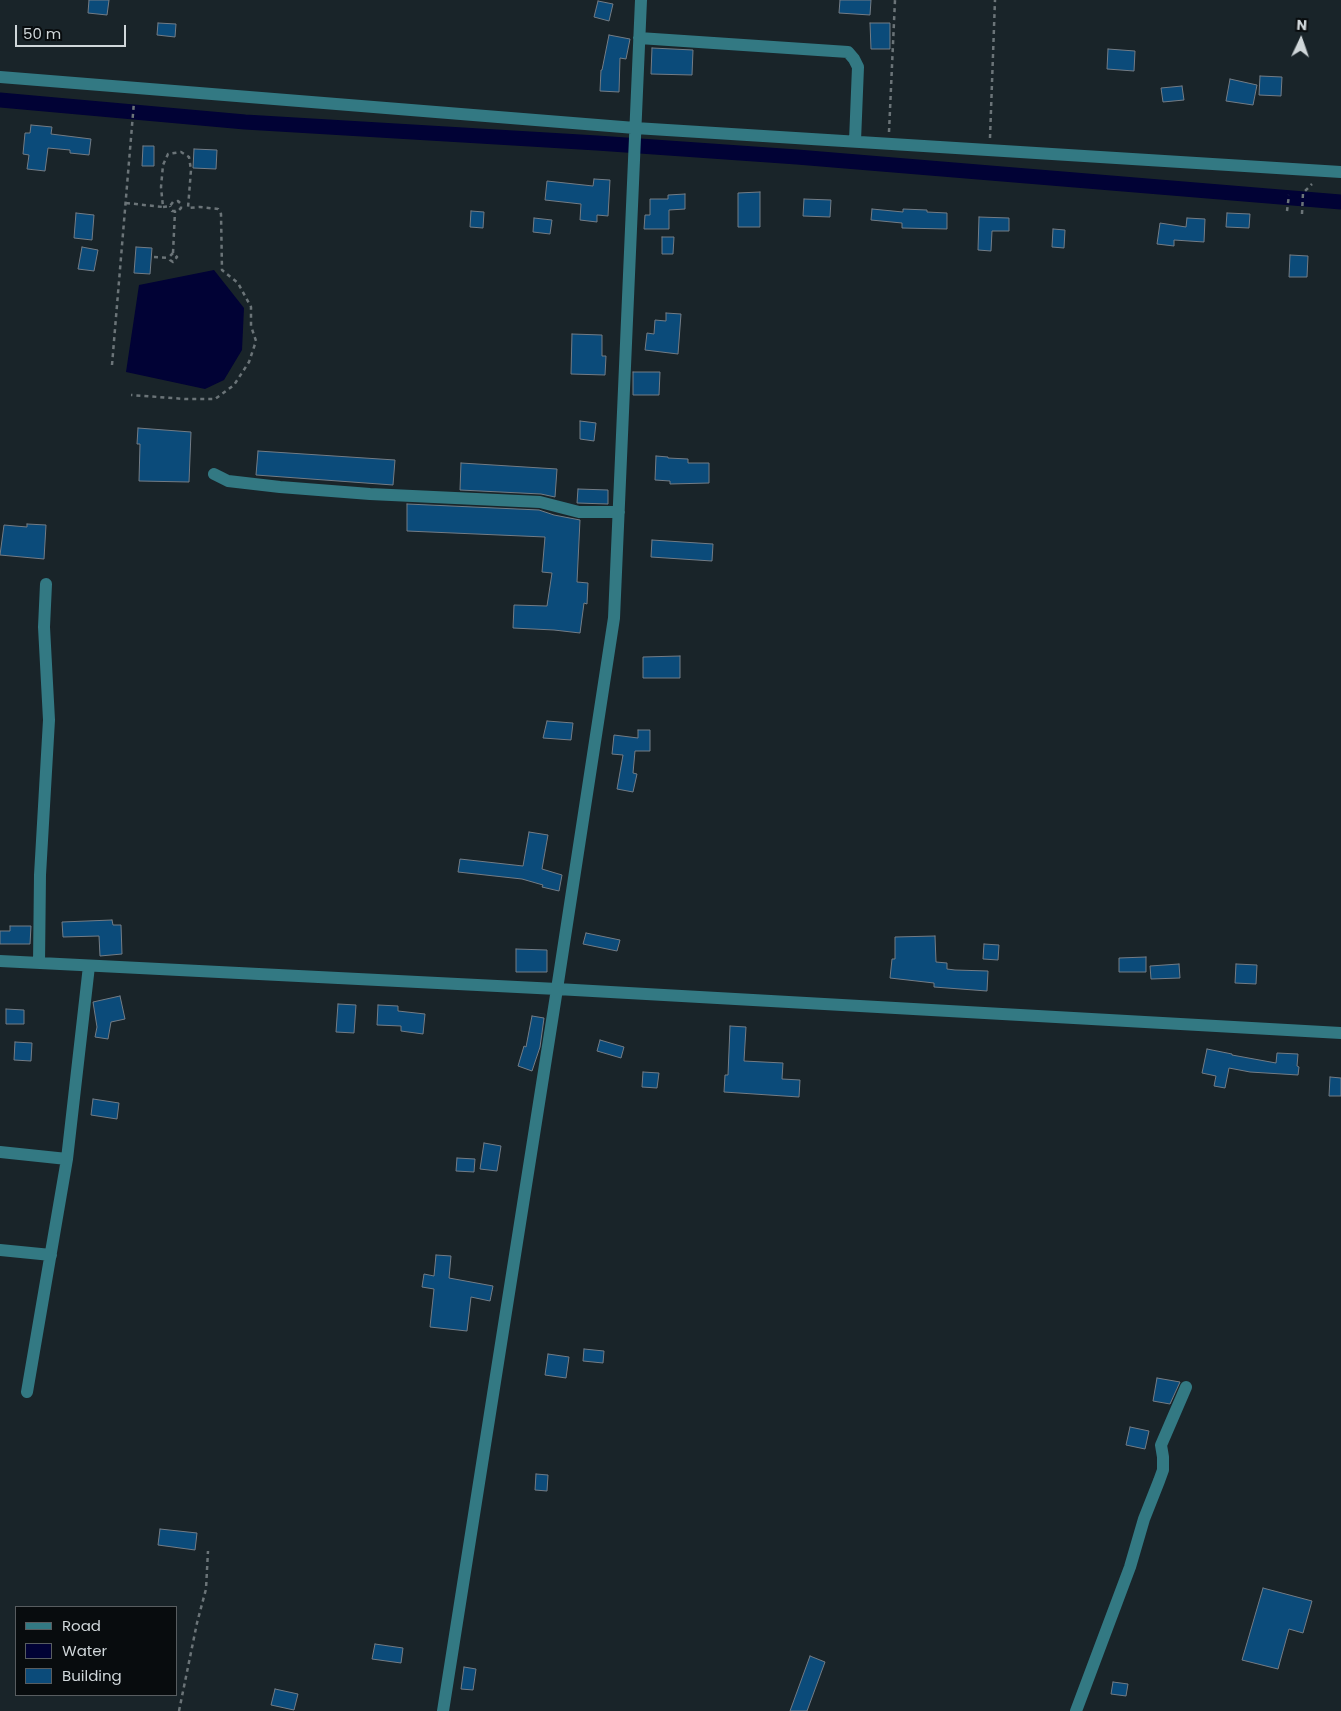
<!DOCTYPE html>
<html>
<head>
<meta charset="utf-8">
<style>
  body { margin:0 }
  #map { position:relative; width:1341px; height:1711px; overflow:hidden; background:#192429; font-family:Poppins,sans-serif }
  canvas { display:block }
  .legend { position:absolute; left:15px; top:1606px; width:162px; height:90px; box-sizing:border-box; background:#080c0e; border:1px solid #585d60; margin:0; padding:6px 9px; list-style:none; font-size:15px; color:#d0d7da }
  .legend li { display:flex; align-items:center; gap:10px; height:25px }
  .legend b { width:25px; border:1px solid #585d60 }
  .north { position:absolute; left:1276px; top:15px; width:50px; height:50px; -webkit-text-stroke:4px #080c0e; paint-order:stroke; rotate:3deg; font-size:14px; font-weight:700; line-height:20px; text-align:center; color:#d0d7da }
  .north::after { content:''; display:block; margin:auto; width:18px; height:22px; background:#d0d7da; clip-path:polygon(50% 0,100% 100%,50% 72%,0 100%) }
  .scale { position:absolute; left:15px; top:25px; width:111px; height:22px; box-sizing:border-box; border:2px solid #d0d7da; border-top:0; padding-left:6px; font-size:15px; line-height:18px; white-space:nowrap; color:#d0d7da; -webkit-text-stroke:4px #080c0e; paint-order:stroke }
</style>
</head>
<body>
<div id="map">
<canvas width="1341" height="1711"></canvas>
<ul class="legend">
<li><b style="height:6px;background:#337983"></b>Road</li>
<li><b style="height:14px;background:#010235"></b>Water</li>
<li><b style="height:14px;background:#0b4b7a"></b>Building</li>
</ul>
<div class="north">N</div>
<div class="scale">50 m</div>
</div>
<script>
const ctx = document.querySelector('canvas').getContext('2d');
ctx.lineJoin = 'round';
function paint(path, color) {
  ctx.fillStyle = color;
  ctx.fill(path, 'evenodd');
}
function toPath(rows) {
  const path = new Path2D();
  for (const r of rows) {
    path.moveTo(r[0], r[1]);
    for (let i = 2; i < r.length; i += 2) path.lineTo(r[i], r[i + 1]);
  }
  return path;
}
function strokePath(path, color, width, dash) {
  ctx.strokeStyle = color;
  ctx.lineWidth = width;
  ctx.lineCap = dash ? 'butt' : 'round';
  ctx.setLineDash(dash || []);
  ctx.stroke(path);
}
const water = toPath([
  [214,270,244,308,242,350,224,380,205,389,126,372,139,285]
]);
const canal = toPath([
  [0,100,245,122,597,143,797,157,1341,202]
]);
const building = toPath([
  [89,0,109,0,107,15,88,13,89,0],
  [840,0,871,0,870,15,839,13,840,0],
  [598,1,613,4,609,21,594,17,598,1],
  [158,23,176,24,175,37,157,35,158,23],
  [870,23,890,23,890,49,871,49,870,23],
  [609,35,630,39,626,59,620,58,619,92,600,91,601,70,602,70,609,35],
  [652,48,693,50,692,75,651,74,652,48],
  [1108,49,1135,51,1134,71,1107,69,1108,49],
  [1260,76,1282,77,1281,96,1259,95,1260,76],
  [1230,79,1257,85,1253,105,1226,101,1230,79],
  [1182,86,1184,100,1163,102,1161,88,1182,86],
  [31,125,52,127,51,134,91,139,89,155,70,153,70,150,48,148,45,171,27,169,29,155,23,154,25,133,30,133,31,125],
  [143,146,154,146,154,166,142,166,143,146],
  [194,149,217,150,216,169,193,168,194,149],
  [594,179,610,180,608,216,597,215,597,222,580,220,581,204,545,200,547,181,593,186,594,179],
  [760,192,760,227,738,227,738,193,760,192],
  [685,194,685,209,669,210,669,229,644,229,645,215,650,215,650,199,668,199,668,195,685,194],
  [804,199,831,200,830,217,803,216,804,199],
  [872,209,903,212,903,209,927,210,927,212,947,213,947,229,902,228,902,223,871,220,872,209],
  [471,211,484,212,483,228,470,227,471,211],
  [76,213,94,215,92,240,74,238,76,213],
  [1227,213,1250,214,1249,228,1226,227,1227,213],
  [979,217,1009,218,1009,231,992,231,991,251,978,250,979,217],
  [534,218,552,220,550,234,533,232,534,218],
  [1187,218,1205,219,1204,242,1174,240,1174,246,1157,244,1160,223,1186,227,1187,218],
  [1053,229,1065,230,1064,248,1052,247,1053,229],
  [662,237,674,237,673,254,662,254,662,237],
  [82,247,98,250,94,271,78,269,82,247],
  [136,247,152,248,150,274,134,273,136,247],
  [1290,255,1308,256,1307,277,1289,277,1290,255],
  [666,313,681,314,678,354,645,350,647,333,654,334,655,320,666,321,666,313],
  [572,334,602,335,602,356,606,356,605,375,571,374,572,334],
  [633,372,660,372,659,395,633,395,633,372],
  [580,421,596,423,594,441,580,439,580,421],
  [138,428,191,432,189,482,139,481,140,444,137,444,138,428],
  [258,451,395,460,393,485,256,475,258,451],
  [656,456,668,457,668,458,688,459,688,463,709,463,709,483,670,484,670,481,655,480,656,456],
  [461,463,557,469,555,497,541,494,460,490,461,463],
  [578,489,608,490,608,504,577,503,578,489],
  [407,504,539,510,554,515,580,520,577,582,588,583,587,604,584,603,580,633,554,630,513,628,514,605,547,606,552,573,542,572,545,537,407,531,407,504],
  [27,524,46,525,44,559,0,555,4,525,27,527,27,524],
  [652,540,713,544,712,561,651,557,652,540],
  [680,656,680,678,643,678,643,657,680,656],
  [547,721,573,723,571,740,543,738,547,721],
  [638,730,650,730,650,751,635,751,633,773,637,774,633,792,617,789,623,755,612,754,614,735,638,738,638,730],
  [529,832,548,835,542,869,562,875,559,891,542,887,543,885,522,879,458,872,460,859,523,866,529,832],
  [112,920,113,925,121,925,122,954,100,956,99,936,63,937,62,922,112,920],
  [10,926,31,926,30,944,0,944,0,931,10,931,10,926],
  [586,933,620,940,617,951,583,944,586,933],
  [935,936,936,962,947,963,947,969,955,970,988,971,987,991,934,987,934,983,890,978,892,959,895,959,895,937,935,936],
  [984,944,999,945,998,960,983,959,984,944],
  [516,949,547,950,547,972,516,972,516,949],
  [1146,957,1146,972,1119,972,1119,958,1146,957],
  [1179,964,1180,978,1151,979,1150,966,1179,964],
  [1236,964,1257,965,1256,984,1235,983,1236,964],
  [120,996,125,1019,111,1022,108,1039,95,1037,97,1027,93,1002,120,996],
  [338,1004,356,1005,354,1033,336,1032,338,1004],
  [378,1005,398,1006,398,1011,425,1014,423,1034,401,1031,401,1026,377,1025,378,1005],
  [6,1009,24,1010,24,1024,6,1024,6,1009],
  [532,1016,544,1018,540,1047,532,1071,518,1066,524,1046,526,1047,532,1016],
  [730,1026,746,1027,744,1061,783,1063,782,1079,800,1080,799,1097,724,1092,725,1075,728,1075,730,1026],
  [600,1040,624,1047,621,1058,597,1051,600,1040],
  [15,1042,32,1043,31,1061,14,1060,15,1042],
  [1207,1049,1232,1054,1232,1055,1276,1063,1277,1053,1298,1054,1297,1066,1299,1067,1298,1075,1250,1072,1229,1068,1225,1088,1214,1086,1216,1076,1202,1073,1207,1049],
  [643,1072,659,1073,657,1088,642,1087,643,1072],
  [1330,1077,1341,1078,1341,1096,1329,1096,1330,1077],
  [93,1099,119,1103,117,1119,91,1115,93,1099],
  [484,1143,501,1146,497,1171,480,1169,484,1143],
  [457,1158,475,1159,474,1172,456,1171,457,1158],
  [436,1255,451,1256,449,1278,493,1286,490,1301,471,1297,467,1331,430,1327,434,1289,422,1287,424,1274,434,1276,436,1255],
  [584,1349,604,1351,603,1363,583,1361,584,1349],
  [548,1354,569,1357,566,1378,545,1375,548,1354],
  [1157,1378,1180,1382,1170,1404,1153,1401,1157,1378],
  [1130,1427,1149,1431,1145,1449,1126,1445,1130,1427],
  [536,1474,548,1475,547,1491,535,1490,536,1474],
  [160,1529,197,1533,195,1550,158,1545,160,1529],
  [1263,1588,1312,1601,1303,1633,1289,1629,1278,1669,1242,1660,1263,1588],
  [375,1644,403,1648,401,1663,372,1659,375,1644],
  [810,1656,825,1662,807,1711,790,1711,810,1656],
  [464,1667,476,1669,473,1690,461,1689,464,1667],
  [1113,1682,1128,1684,1126,1696,1111,1694,1113,1682],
  [275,1689,298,1694,294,1710,271,1705,275,1689]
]);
const path = toPath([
  [889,132,895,0],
  [990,138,995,0],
  [126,203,163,207,161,187,163,165,168,154,181,152,189,157,191,170,188,208,200,207,218,209,221,214,222,270,238,283,251,307,251,326,256,341,249,362,234,385,215,399,185,399,131,395],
  [163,207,170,206,173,202,178,201,181,204,181,208,178,211,172,211,170,206],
  [1287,211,1289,195],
  [1302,214,1303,193,1312,184],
  [173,253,170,256,170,260,173,262,177,257,173,253,175,211],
  [154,257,170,258],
  [112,365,134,102],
  [179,1711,197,1623,206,1589,208,1551]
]);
const minor = toPath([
  [639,38,848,52,854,59,858,67,855,141],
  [0,77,635,128,1341,172],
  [214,474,228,481,280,487,370,494,540,502,579,512,619,512],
  [0,961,557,989,1341,1033],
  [39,963,40,875,49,720,44,627,46,584],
  [0,1152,67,1159],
  [0,1250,51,1255],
  [27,1392,67,1159,89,966],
  [443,1711,557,989,614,618,641,0],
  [1076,1711,1130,1567,1144,1519,1159,1481,1163,1470,1163,1457,1161,1445,1186,1387]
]);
paint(water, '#010235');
strokePath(canal, '#010235', 15);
paint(building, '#0b4b7a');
strokePath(building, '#737c85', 1);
strokePath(path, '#6b7478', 2.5, [4, 4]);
strokePath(minor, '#337983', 12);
</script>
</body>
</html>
